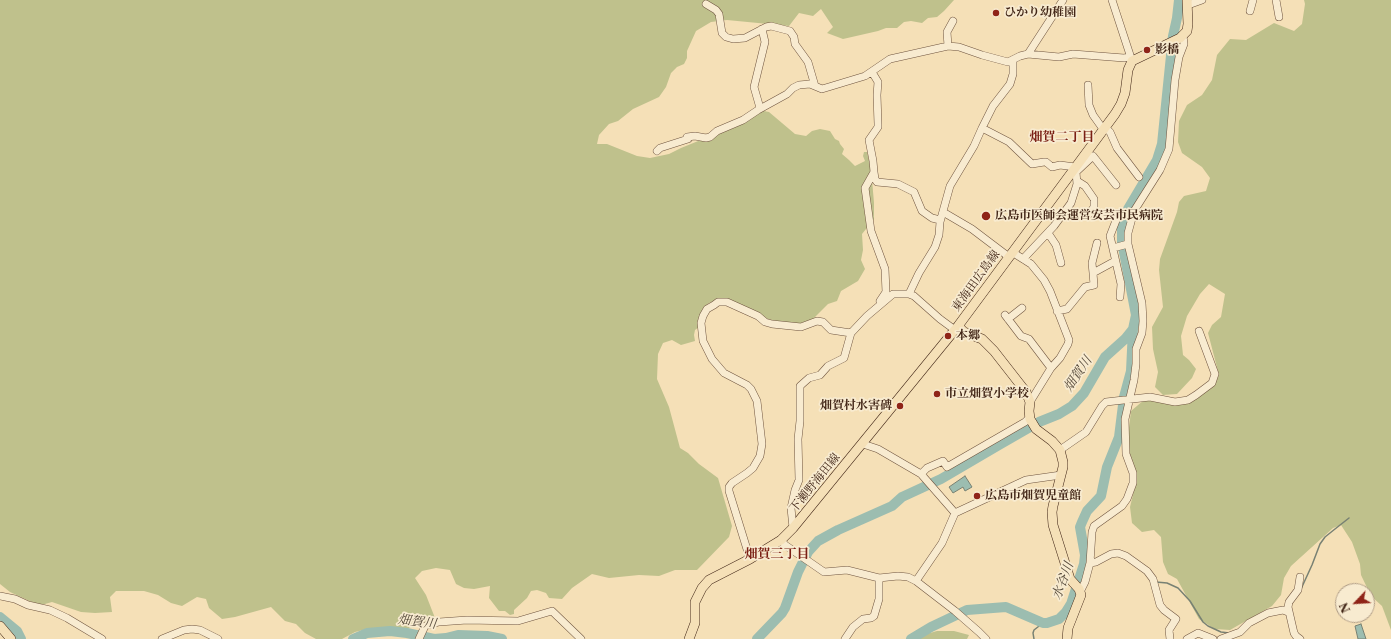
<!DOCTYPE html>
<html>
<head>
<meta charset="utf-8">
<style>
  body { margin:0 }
  #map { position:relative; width:1391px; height:639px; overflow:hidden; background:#f5e0b7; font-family:"Libre Caslon Text",serif }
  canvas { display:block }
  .north { position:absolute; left:1335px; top:583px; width:40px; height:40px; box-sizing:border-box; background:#f8ebd0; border:1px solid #af9c86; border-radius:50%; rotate:245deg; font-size:11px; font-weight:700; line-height:16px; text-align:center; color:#422617 }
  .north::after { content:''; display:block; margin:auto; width:14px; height:18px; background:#8f2418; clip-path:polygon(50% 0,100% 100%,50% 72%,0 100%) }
</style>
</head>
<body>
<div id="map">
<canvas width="1391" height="639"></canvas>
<div class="north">N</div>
</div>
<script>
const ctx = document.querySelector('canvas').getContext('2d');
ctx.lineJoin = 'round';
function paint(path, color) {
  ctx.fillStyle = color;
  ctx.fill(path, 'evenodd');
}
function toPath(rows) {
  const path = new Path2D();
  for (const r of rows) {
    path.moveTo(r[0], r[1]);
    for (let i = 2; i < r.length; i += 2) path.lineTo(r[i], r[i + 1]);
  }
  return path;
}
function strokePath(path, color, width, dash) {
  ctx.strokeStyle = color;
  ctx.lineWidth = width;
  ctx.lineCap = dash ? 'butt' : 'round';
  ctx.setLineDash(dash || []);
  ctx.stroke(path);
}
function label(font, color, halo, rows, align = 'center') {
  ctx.font = font + ' "Libre Caslon Text","Noto Serif JP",serif';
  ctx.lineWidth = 3.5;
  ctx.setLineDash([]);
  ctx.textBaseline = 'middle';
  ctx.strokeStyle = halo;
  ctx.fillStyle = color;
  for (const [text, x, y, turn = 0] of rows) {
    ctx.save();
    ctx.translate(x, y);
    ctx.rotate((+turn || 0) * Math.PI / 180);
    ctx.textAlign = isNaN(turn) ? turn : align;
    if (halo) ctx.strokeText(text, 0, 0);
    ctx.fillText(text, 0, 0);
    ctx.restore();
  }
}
const green = toPath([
  [0,0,954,0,944,11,937,17,928,18,922,23,911,21,904,22,897,28,886,28,878,31,843,39,827,33,833,27,821,9,813,16,799,13,789,26,727,20,711,22,696,31,687,51,687,58,684,64,677,67,671,73,666,87,659,97,633,109,618,121,609,124,599,135,597,144,607,144,637,156,650,158,669,154,681,148,750,120,759,110,769,112,795,134,806,136,812,131,820,129,830,131,835,139,839,141,840,144,844,149,842,154,849,160,855,166,865,161,863,156,864,152,867,152,871,168,874,203,874,219,862,234,863,250,861,260,865,269,858,281,841,291,837,301,828,304,812,320,793,325,756,316,719,300,709,303,704,307,701,313,699,327,695,330,694,335,695,341,681,345,672,340,663,343,658,354,657,379,669,407,680,448,688,453,699,464,718,478,732,526,729,537,697,570,675,570,659,576,639,575,609,578,592,574,572,588,562,599,549,598,546,593,537,590,531,591,527,598,514,610,514,614,510,615,505,611,499,611,489,598,490,586,474,589,464,588,456,584,450,570,436,568,422,571,415,578,426,595,435,618,424,622,413,628,371,628,355,632,342,639,316,639,305,633,296,624,285,621,271,607,235,617,222,619,209,608,206,599,197,597,182,606,171,603,158,595,144,591,116,591,110,597,112,612,95,613,81,612,52,602,45,604,36,604,10,592,0,584],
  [1304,0,1391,0,1391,630,1382,606,1371,596,1361,575,1360,564,1352,542,1341,525,1333,528,1291,566,1284,578,1281,595,1272,606,1230,630,1215,629,1199,619,1177,579,1168,574,1163,562,1161,537,1154,530,1142,532,1132,523,1130,507,1137,478,1127,444,1131,411,1144,400,1189,402,1198,398,1214,385,1219,375,1208,333,1212,325,1221,317,1225,294,1209,284,1200,294,1187,316,1181,336,1183,355,1189,360,1196,369,1192,378,1177,394,1163,395,1155,387,1158,372,1153,349,1152,327,1163,307,1159,270,1160,259,1177,212,1179,202,1184,196,1206,191,1210,178,1202,167,1182,153,1178,142,1179,121,1187,105,1202,95,1212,80,1217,55,1230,39,1246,40,1274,23,1294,31,1302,24,1305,4],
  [937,631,954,631,969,635,967,639,919,639,923,635]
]);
const water = toPath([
  [965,476,972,487,965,491,963,487,953,493,949,487,965,476],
  [1361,624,1366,639,1358,639,1355,626,1361,624]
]);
const stream = toPath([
  [1156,582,1167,583,1178,588,1190,601,1203,622,1208,626,1221,632,1229,633],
  [1301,589,1312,565,1320,544,1325,537,1335,529,1349,518],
  [1034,639,1033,633,1034,630,1043,623]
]);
const river = toPath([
  [0,617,17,631,21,639],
  [353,639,367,633,390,631,407,633,434,639,446,638,458,635,487,636,502,639],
  [757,639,782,613,785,608,798,572,808,552,818,541,838,530,892,506,902,497,941,479,999,445,1039,422,1059,414,1072,406,1084,393,1105,357,1125,339,1133,329],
  [911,639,931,627,967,610,1006,607,1043,623,1047,623,1059,619,1066,612,1071,604,1084,564,1085,555,1080,527,1082,522,1087,511,1101,496,1107,467,1119,437,1124,397,1131,371,1133,329,1136,315,1122,242,1122,224,1128,209,1157,160,1162,144,1173,36,1177,18,1179,0]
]);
const minor = toPath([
  [1112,0,1132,61],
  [1276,0,1279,17],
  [706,4,716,10,719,14,722,33,726,37,733,39,745,38,766,27,771,26,790,31,794,37,795,44,808,62,815,86],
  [1188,5,1202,0],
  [1250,11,1253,0],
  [948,46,947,32,953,21],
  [1028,54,1063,0],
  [872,72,878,82,877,95,878,124,878,127,869,140,873,161,874,172,865,188,871,231,885,269,886,292,880,301],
  [1088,85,1089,105,1093,115,1103,129],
  [760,108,754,87,765,42,762,29],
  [1104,127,1110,132,1117,148,1139,177],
  [982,128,1009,142,1032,164,1044,162,1046,162,1052,167,1060,165,1075,167],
  [657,151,660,148,688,139,687,137,695,136,706,138,710,137,717,131,743,120,758,110,787,94,793,88,799,85,810,84,822,89,865,76,890,59,948,46,959,47,982,55,1008,62,1020,56,1028,54,1059,57,1073,54,1124,58,1130,57],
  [874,172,875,179,877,182,898,184,914,192,922,211,932,218,940,220],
  [1076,172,1093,156,1116,185],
  [1077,181,1085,186,1094,199,1094,207,1089,214],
  [943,212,972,229,1009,257],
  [1117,218,1110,236,1121,284,1120,297],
  [1048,233,1056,245,1061,263],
  [1113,248,1128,244],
  [1012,252,1031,264,1044,280,1050,291,1069,340,1068,344,1060,358,1051,368,1030,402],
  [1023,259,1054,226,1071,203,1077,184,1076,172,1073,169],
  [1093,273,1092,263,1097,243],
  [909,294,919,273,935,247,939,235,940,222,950,186,974,146,982,128,993,106,1010,84,1013,74,1013,60],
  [1057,311,1067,309,1085,287,1094,285,1093,273,1115,261],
  [1005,315,1021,336,1029,339,1051,368],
  [1008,319,1022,308],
  [863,444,878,449,921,474,955,513],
  [1060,450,1086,432,1102,406,1106,402,1150,397,1175,402,1188,400,1196,395,1212,383,1215,374,1199,331],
  [921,474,927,468,943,461,947,467,1025,422,1030,417],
  [793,528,791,508,795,490,799,480,798,439,800,421,800,386,809,378,820,375,828,366,844,358,851,333,867,316,893,294,909,294,914,296,940,319,955,330],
  [781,540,785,545,824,572,847,570,879,578,898,576,908,577,916,581,955,611,979,632,986,639],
  [750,559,729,491,729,487,732,483,747,473,753,468,760,456,762,444,757,401,751,389,747,385,724,373,712,359,703,341,701,323,703,316,707,309,714,305,718,302,727,302,758,316,765,322,772,324,801,327,817,321,823,322,831,330,851,333],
  [1090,563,1096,562,1111,554,1118,553,1126,556,1147,571,1153,579,1160,605,1164,610,1176,619,1169,630,1170,639],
  [916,581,942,543,955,513,1026,480,1061,475],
  [1080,592,1085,582,1090,563,1092,532,1094,526,1122,506,1127,499,1133,483,1133,473,1126,454,1125,419,1134,380,1136,364,1136,349,1142,333,1143,321,1142,303,1128,244,1128,233,1134,211,1160,170,1169,149,1175,80,1179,57,1184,44,1183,36],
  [0,596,15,599,28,605,50,610,67,618,102,639],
  [162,639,184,630,192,629,200,630,218,639],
  [419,639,425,626,439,622,467,620,518,621,552,611,581,639],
  [845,639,853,627,863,619,871,618,874,616,879,599,879,578],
  [1187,639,1198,633,1213,639],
  [1221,639,1240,632,1249,623,1268,613,1283,610,1288,612],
  [1300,639,1296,636,1294,633,1288,607,1289,602,1298,590,1300,577]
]);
const major = toPath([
  [958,326,964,332,982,339,994,351,1026,392,1030,402,1029,411,1030,419,1036,429,1052,441,1060,450,1063,462,1063,467,1053,506,1052,512,1053,525,1070,579,1079,589,1081,595,1068,628,1067,639],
  [0,626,11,639],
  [689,639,695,623,695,602,702,588,709,580,750,559,781,540,793,528,958,326,1115,114,1121,104,1125,93,1128,70,1132,61,1180,38,1187,31,1188,24,1187,0]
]);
const markers = [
  [996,13,4,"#8f2418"],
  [1147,50,4,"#8f2418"],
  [986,216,5,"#8f2418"],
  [948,336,4,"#8f2418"],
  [937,394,4,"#8f2418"],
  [900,406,4,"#8f2418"],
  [977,496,4,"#8f2418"]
];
const poiNames = [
  ["ひかり幼稚園",1004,13],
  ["影橋",1155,50],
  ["広島市医師会運営安芸市民病院",995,216],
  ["本郷",956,336],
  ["市立畑賀小学校",945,394],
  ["畑賀村水害碑",892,406,"right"],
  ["広島市畑賀児童館",985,496]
];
const streetNames = [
  ["東海田広島線",976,281,-54],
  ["下瀬野海田線",815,483,-51]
];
const neighbourhoodNames = [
  ["畑賀二丁目",1062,137],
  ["畑賀三丁目",777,554]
];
const waterNames = [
  ["畑賀川",1078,374,-56],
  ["水谷川",1063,581,-70],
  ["畑賀川",417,622,7]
];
paint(green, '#bfc18c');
paint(water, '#9cbdb0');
strokePath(water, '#788173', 1);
strokePath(stream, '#788173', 1.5);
strokePath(river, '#9cbdb0', 10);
strokePath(minor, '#6f543f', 8);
strokePath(major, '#422617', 10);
strokePath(minor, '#f8ebd0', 7);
strokePath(major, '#f5e0b7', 9);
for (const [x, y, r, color] of markers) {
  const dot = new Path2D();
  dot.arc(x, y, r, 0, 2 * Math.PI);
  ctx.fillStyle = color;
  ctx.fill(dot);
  strokePath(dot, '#f8ebd0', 1.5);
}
label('bold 12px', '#422617', '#f8ebd0', poiNames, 'left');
label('12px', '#422617', '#f8ebd0', streetNames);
label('bold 13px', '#7a1f14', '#f8ebd0', neighbourhoodNames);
label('italic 13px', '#584c3d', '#f8ebd0', waterNames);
</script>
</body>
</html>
